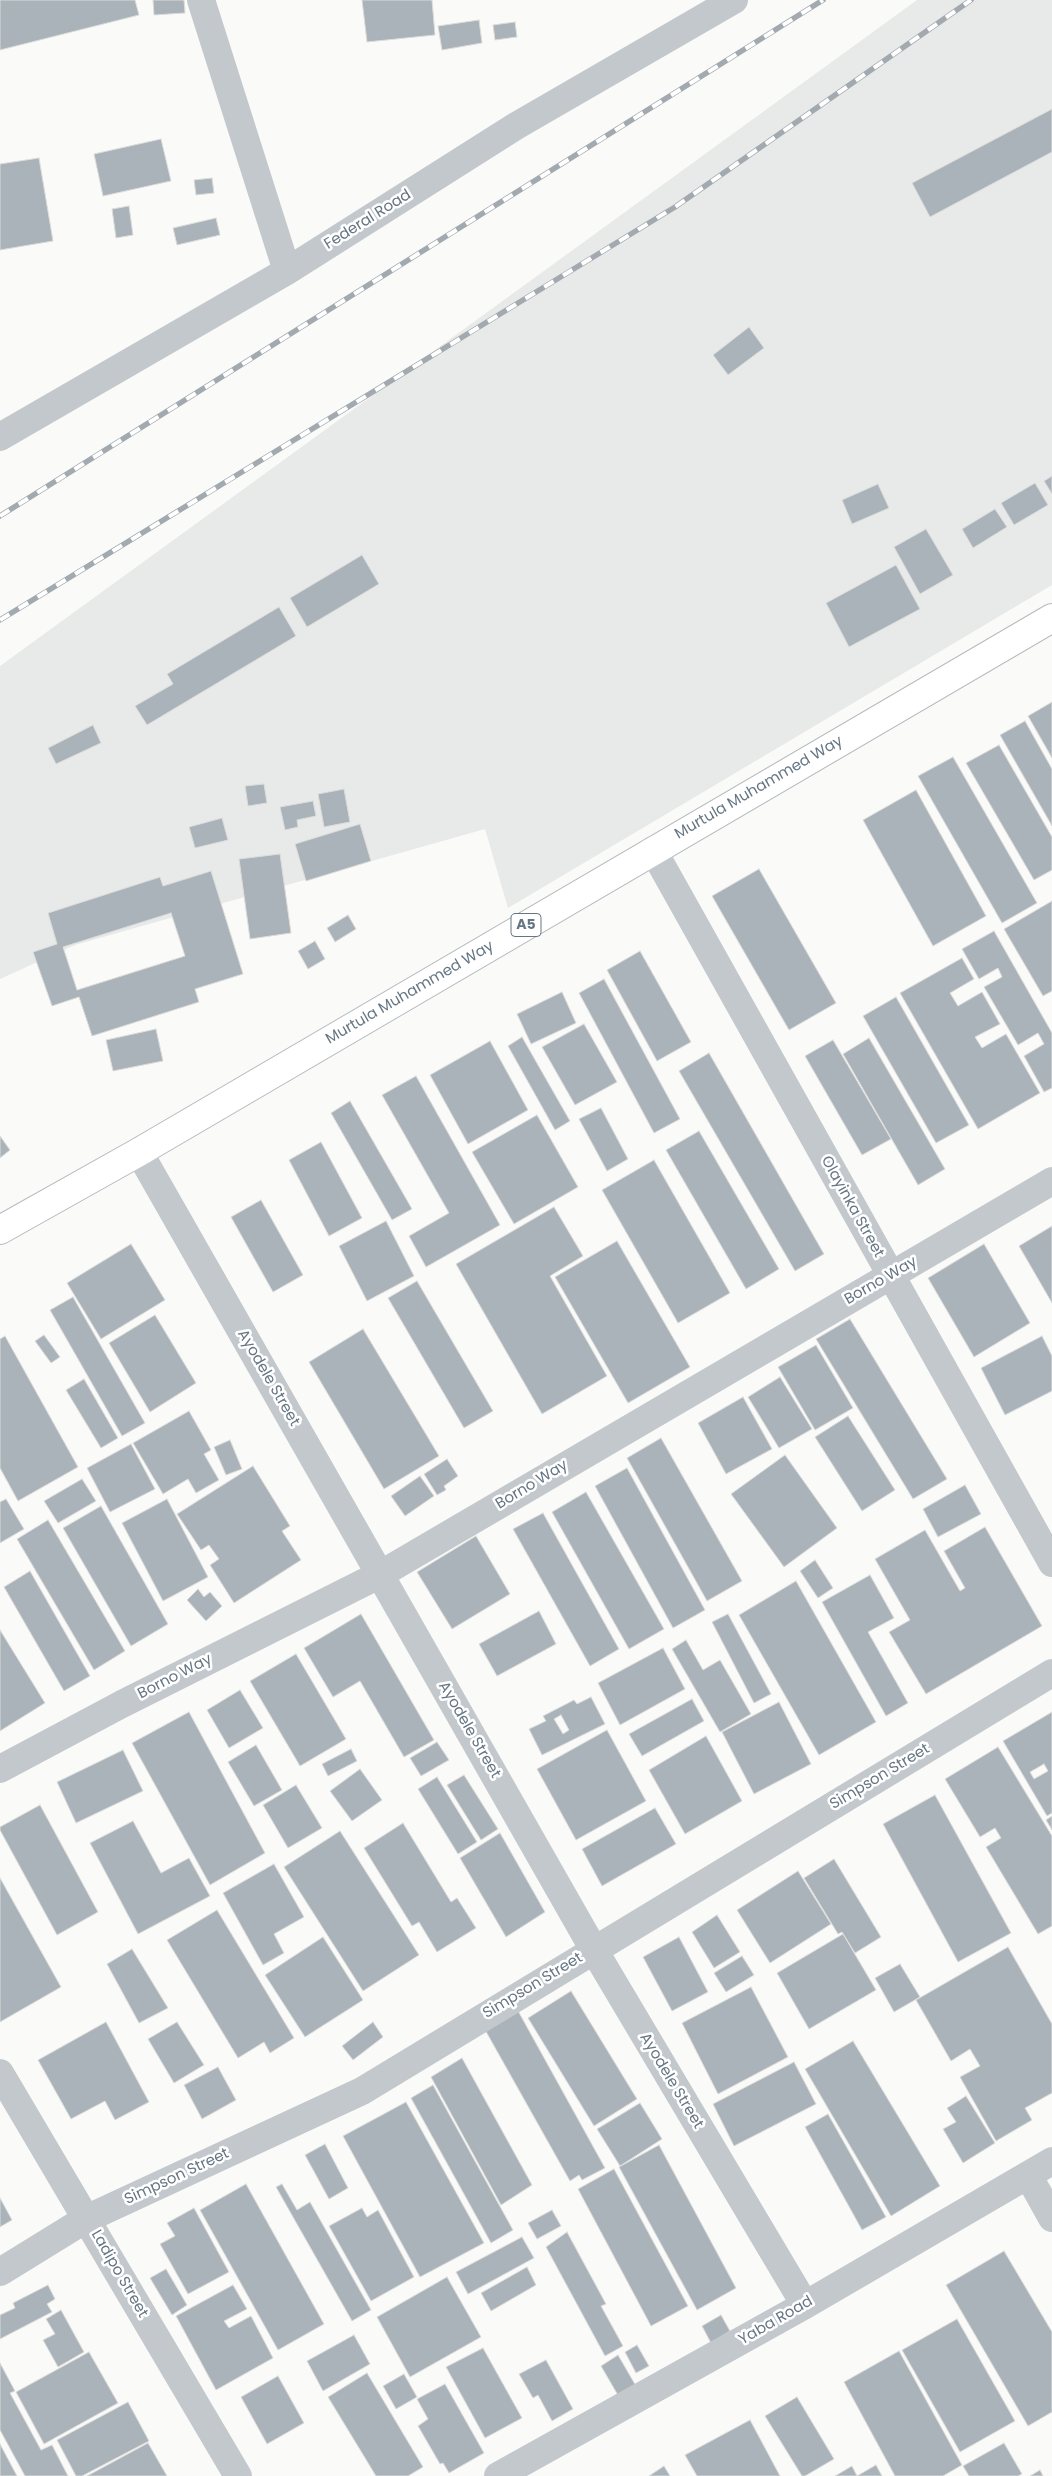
<!DOCTYPE html>
<html>
<head>
<meta charset="utf-8">
<style>
  body { margin:0 }
  canvas { display:block; background:#fafaf8 }
</style>
</head>
<body>
<canvas width="1052" height="2476"></canvas>
<script>
const ctx = document.querySelector('canvas').getContext('2d');
ctx.lineJoin = 'round';
function paint(path, color) {
  ctx.fillStyle = color;
  ctx.fill(path, 'evenodd');
}
function toPath(rows) {
  const path = new Path2D();
  for (const r of rows) {
    path.moveTo(r[0], r[1]);
    for (let i = 2; i < r.length; i += 2) path.lineTo(r[i], r[i + 1]);
  }
  return path;
}
function strokePath(path, color, width, dash) {
  ctx.strokeStyle = color;
  ctx.lineWidth = width;
  ctx.lineCap = dash ? 'butt' : 'round';
  ctx.setLineDash(dash || []);
  ctx.stroke(path);
}
function label(font, color, halo, rows, align = 'center') {
  ctx.font = font + ' Poppins,sans-serif';
  ctx.lineWidth = 5;
  ctx.setLineDash([]);
  ctx.textBaseline = 'middle';
  ctx.strokeStyle = halo;
  ctx.fillStyle = color;
  for (const [text, x, y, turn = 0] of rows) {
    ctx.save();
    ctx.translate(x, y);
    ctx.rotate((+turn || 0) * Math.PI / 180);
    ctx.textAlign = isNaN(turn) ? turn : align;
    if (halo) ctx.strokeText(text, 0, 0);
    ctx.fillText(text, 0, 0);
    ctx.restore();
  }
}
const built = toPath([
  [917,0,1052,0,1052,585,508,908,485,829,75,945,0,979,0,666]
]);
const building = toPath([
  [0,0,135,0,139,15,0,50,0,0],
  [153,0,184,0,185,13,154,15,153,0],
  [362,0,432,0,435,35,367,42,362,0],
  [479,20,482,43,442,50,438,26,479,20],
  [515,22,517,37,495,40,493,25,515,22],
  [1052,109,1052,152,930,217,912,183,1052,109],
  [161,139,171,181,103,196,94,154,161,139],
  [39,158,53,241,0,250,0,164,39,158],
  [212,178,214,193,196,195,194,180,212,178],
  [129,206,133,235,116,238,112,209,129,206],
  [216,218,220,235,177,245,173,228,216,218],
  [749,327,764,348,728,375,713,355,749,327],
  [1052,476,1052,494,1044,481,1052,476],
  [1035,483,1048,505,1014,525,1001,503,1035,483],
  [878,484,889,508,852,524,842,500,878,484],
  [995,509,1007,527,973,548,962,529,995,509],
  [926,529,953,575,920,594,894,547,926,529],
  [362,555,379,584,307,627,290,598,362,555],
  [896,565,920,609,849,647,826,603,896,565],
  [279,607,296,636,147,725,135,706,173,684,167,674,279,607],
  [1052,702,1052,758,1028,716,1052,702],
  [1025,721,1052,769,1052,826,1000,735,1025,721],
  [93,725,101,743,56,764,48,748,93,725],
  [999,745,1052,837,1052,870,1034,880,966,763,999,745],
  [953,757,1037,903,1002,923,918,776,953,757],
  [264,784,267,803,248,806,245,786,264,784],
  [344,789,350,822,324,827,318,794,344,789],
  [916,790,986,916,933,946,863,820,916,790],
  [313,801,316,816,297,820,298,827,285,830,280,807,313,801],
  [222,818,228,840,195,848,189,827,222,818],
  [360,824,371,861,306,881,295,844,360,824],
  [280,854,291,933,250,939,239,859,280,854],
  [759,869,836,1003,789,1030,712,896,759,869],
  [211,871,243,974,195,989,199,1002,92,1036,79,997,52,1006,33,952,57,944,48,913,160,877,163,886,211,871],
  [171,913,185,956,77,990,63,947,171,913],
  [1052,901,1052,991,1043,996,1004,929,1052,901],
  [348,915,356,929,335,942,327,928,348,915],
  [994,931,1052,1033,1052,1088,1044,1092,1024,1056,1044,1044,1038,1033,1018,1045,984,987,1002,977,998,968,979,979,962,949,994,931],
  [315,941,325,959,308,969,298,951,315,941],
  [640,951,691,1042,657,1061,607,970,640,951],
  [962,958,974,979,950,993,958,1006,982,992,1000,1024,975,1037,982,1048,1006,1034,1040,1093,978,1129,900,993,962,958],
  [604,979,680,1119,654,1133,579,993,604,979],
  [562,992,576,1023,531,1044,517,1014,562,992],
  [896,997,969,1125,936,1143,863,1016,896,997],
  [584,1024,617,1082,575,1105,542,1047,584,1024],
  [156,1029,163,1061,113,1071,106,1040,156,1029],
  [522,1037,570,1121,555,1130,508,1046,522,1037],
  [869,1038,945,1169,918,1185,843,1054,869,1038],
  [833,1040,891,1139,862,1155,805,1056,833,1040],
  [490,1041,528,1110,468,1144,430,1075,490,1041],
  [709,1053,824,1254,795,1271,679,1071,709,1053],
  [416,1076,500,1225,426,1267,409,1236,449,1213,382,1095,416,1076],
  [350,1101,412,1209,392,1220,331,1113,350,1101],
  [601,1108,628,1159,607,1171,579,1119,601,1108],
  [537,1115,578,1187,514,1224,472,1152,537,1115],
  [699,1131,779,1269,746,1289,666,1150,699,1131],
  [0,1136,10,1150,0,1158,0,1136],
  [321,1142,362,1218,329,1236,289,1160,321,1142],
  [654,1160,730,1293,678,1323,602,1190,654,1160],
  [261,1200,303,1275,273,1292,231,1217,261,1200],
  [554,1207,583,1256,550,1276,607,1376,542,1414,456,1264,554,1207],
  [386,1221,414,1276,367,1301,339,1246,386,1221],
  [1052,1226,1052,1303,1019,1246,1052,1226],
  [617,1241,690,1367,628,1403,555,1277,617,1241],
  [131,1244,165,1300,101,1339,67,1283,131,1244],
  [984,1244,1030,1323,974,1357,928,1278,984,1244],
  [417,1281,493,1411,464,1428,388,1298,417,1281],
  [73,1297,145,1423,122,1436,50,1310,73,1297],
  [155,1315,196,1383,150,1412,109,1343,155,1315],
  [850,1319,947,1479,913,1499,816,1339,850,1319],
  [363,1329,439,1456,384,1489,309,1362,363,1329],
  [44,1335,60,1357,51,1363,35,1341,44,1335],
  [5,1336,78,1467,18,1501,0,1468,0,1339,5,1336],
  [1042,1336,1052,1356,1052,1391,1005,1415,981,1368,1042,1336],
  [816,1345,853,1408,815,1430,778,1367,816,1345],
  [780,1377,812,1429,779,1448,748,1397,780,1377],
  [84,1379,118,1438,101,1448,66,1390,84,1379],
  [743,1397,772,1449,726,1474,698,1423,743,1397],
  [189,1411,211,1450,204,1454,219,1480,196,1493,188,1479,163,1494,133,1443,189,1411],
  [848,1416,895,1490,862,1511,815,1437,848,1416],
  [661,1438,742,1581,707,1601,627,1458,661,1438],
  [230,1440,242,1469,226,1475,214,1447,230,1440],
  [131,1444,155,1489,110,1512,87,1468,131,1444],
  [785,1455,837,1528,784,1567,731,1494,785,1455],
  [447,1459,458,1476,444,1486,446,1490,437,1495,424,1474,447,1459],
  [253,1466,290,1526,282,1531,301,1560,234,1603,210,1565,219,1559,209,1545,201,1550,177,1514,253,1466],
  [627,1468,705,1610,673,1628,595,1486,627,1468],
  [420,1476,434,1496,405,1516,391,1496,420,1476],
  [82,1479,96,1501,58,1523,44,1501,82,1479],
  [965,1485,981,1514,938,1537,923,1509,965,1485],
  [586,1492,664,1629,629,1649,552,1512,586,1492],
  [6,1499,24,1529,0,1543,0,1502,6,1499],
  [167,1499,208,1577,163,1601,122,1523,167,1499],
  [101,1506,168,1624,131,1646,63,1528,101,1506],
  [543,1513,619,1649,590,1666,513,1529,543,1513],
  [48,1520,125,1651,94,1670,17,1539,48,1520],
  [985,1527,1042,1626,926,1694,889,1632,910,1620,875,1559,925,1530,960,1591,965,1588,944,1551,985,1527],
  [476,1536,510,1594,452,1629,417,1572,476,1536],
  [815,1560,833,1588,818,1598,800,1571,815,1560],
  [30,1571,90,1676,64,1691,4,1587,30,1571],
  [870,1575,894,1618,868,1632,908,1703,886,1716,822,1602,870,1575],
  [796,1581,876,1722,819,1755,739,1615,796,1581],
  [198,1589,204,1597,210,1592,222,1606,206,1621,187,1600,198,1589],
  [539,1611,556,1644,497,1676,479,1644,539,1611],
  [361,1614,434,1740,404,1757,360,1681,333,1697,304,1648,361,1614],
  [728,1614,771,1694,754,1703,712,1622,728,1614],
  [0,1630,45,1703,0,1731,0,1630],
  [686,1640,703,1670,720,1660,751,1714,720,1732,672,1649,686,1640],
  [663,1648,685,1689,620,1725,598,1683,663,1648],
  [296,1654,346,1739,300,1766,250,1681,296,1654],
  [240,1690,263,1728,229,1748,207,1710,240,1690],
  [591,1697,605,1724,542,1755,529,1729,546,1721,543,1716,574,1700,577,1704,591,1697],
  [561,1715,569,1730,563,1734,554,1719,561,1715],
  [692,1699,704,1721,642,1756,629,1734,692,1699],
  [779,1702,811,1764,754,1794,722,1732,779,1702],
  [189,1712,265,1853,210,1885,132,1743,189,1712],
  [1052,1712,1052,1813,1047,1816,1003,1741,1052,1712],
  [1044,1764,1048,1771,1034,1779,1030,1772,1044,1764],
  [607,1730,646,1801,576,1840,537,1769,607,1730],
  [706,1736,742,1801,685,1834,649,1770,706,1736],
  [437,1742,449,1760,421,1776,410,1758,437,1742],
  [256,1745,282,1790,254,1806,228,1762,256,1745],
  [998,1747,1052,1836,1052,1926,1038,1934,986,1847,1001,1838,995,1828,980,1837,945,1779,998,1747],
  [351,1749,357,1761,328,1776,322,1764,351,1749],
  [123,1750,143,1791,76,1823,57,1782,123,1750],
  [360,1769,382,1800,352,1821,330,1791,360,1769],
  [464,1775,498,1829,481,1840,447,1785,464,1775],
  [437,1777,477,1842,458,1854,418,1789,437,1777],
  [296,1785,322,1828,288,1848,263,1805,296,1785],
  [935,1795,1011,1933,958,1962,883,1824,935,1795],
  [40,1805,98,1912,57,1935,0,1830,0,1827,40,1805],
  [655,1808,676,1844,602,1886,582,1849,655,1808],
  [1052,1816,1052,1830,1046,1820,1052,1816],
  [133,1821,161,1873,189,1858,210,1896,138,1934,90,1843,133,1821],
  [403,1823,451,1902,457,1898,476,1928,437,1952,419,1922,412,1926,364,1848,403,1823],
  [340,1831,419,1955,363,1991,284,1867,340,1831],
  [500,1833,545,1912,506,1937,460,1858,500,1833],
  [834,1859,881,1937,855,1953,842,1932,838,1934,804,1878,834,1859],
  [274,1864,304,1917,274,1934,284,1953,263,1965,223,1893,274,1864],
  [798,1871,831,1924,770,1963,737,1910,798,1871],
  [0,1878,61,1987,0,2022,0,1878],
  [217,1910,294,2038,270,2053,264,2042,238,2058,167,1940,217,1910],
  [717,1915,740,1952,714,1968,692,1932,717,1915],
  [843,1934,876,1990,809,2029,777,1973,843,1934],
  [323,1937,363,2000,305,2037,265,1975,323,1937],
  [679,1937,708,1992,672,2011,643,1957,679,1937],
  [1008,1947,1052,2024,1052,2093,1025,2108,1032,2120,996,2141,960,2077,980,2066,970,2049,951,2061,916,2000,1008,1947],
  [132,1949,168,2008,139,2023,107,1964,132,1949],
  [742,1956,754,1975,726,1992,714,1973,742,1956],
  [900,1964,920,1997,894,2012,875,1978,900,1964],
  [751,1987,788,2057,718,2094,682,2023,751,1987],
  [571,1991,637,2099,594,2126,528,2018,571,1991],
  [517,2009,605,2168,582,2180,579,2175,570,2181,484,2028,517,2009],
  [106,2022,149,2102,115,2120,105,2101,71,2119,38,2060,106,2022],
  [177,2022,204,2065,174,2083,148,2039,177,2022],
  [373,2022,383,2037,353,2060,342,2046,373,2022],
  [853,2041,940,2186,891,2216,805,2069,853,2041],
  [462,2058,532,2185,501,2205,431,2077,462,2058],
  [794,2062,816,2104,734,2146,713,2104,794,2062],
  [218,2067,236,2100,202,2119,184,2085,218,2067],
  [433,2085,513,2230,491,2243,411,2098,433,2085],
  [966,2096,995,2143,963,2163,943,2129,956,2122,947,2108,966,2096],
  [406,2102,484,2243,420,2277,343,2136,406,2102],
  [640,2103,662,2139,620,2166,597,2129,640,2103],
  [828,2114,886,2217,862,2230,805,2127,828,2114],
  [325,2144,348,2188,329,2199,305,2155,325,2144],
  [659,2145,736,2288,697,2310,619,2167,659,2145],
  [614,2169,688,2306,651,2326,578,2189,614,2169],
  [246,2184,324,2324,278,2350,200,2210,246,2184],
  [282,2184,297,2210,310,2202,371,2310,352,2321,276,2187,282,2184],
  [0,2198,12,2220,0,2227,0,2198],
  [194,2208,229,2272,188,2294,160,2244,175,2236,167,2223,194,2208],
  [362,2208,367,2217,378,2210,414,2277,371,2301,329,2226,362,2208],
  [552,2210,561,2226,537,2239,528,2223,552,2210],
  [567,2232,606,2304,601,2306,623,2346,605,2356,546,2247,567,2232],
  [522,2237,534,2258,468,2294,456,2272,522,2237],
  [1004,2251,1052,2332,1052,2412,1028,2426,946,2285,1004,2251],
  [527,2267,536,2285,491,2311,481,2293,527,2267],
  [166,2269,187,2305,172,2315,150,2278,166,2269],
  [447,2277,481,2337,410,2377,377,2317,447,2277],
  [48,2285,55,2299,47,2304,52,2312,0,2339,0,2315,15,2308,13,2303,48,2285],
  [233,2285,247,2309,224,2321,229,2328,251,2316,273,2358,216,2390,176,2316,233,2285],
  [61,2310,84,2352,58,2367,43,2340,55,2334,46,2319,61,2310],
  [721,2315,730,2331,711,2343,702,2326,721,2315],
  [957,2319,1015,2421,960,2452,902,2350,957,2319],
  [354,2335,370,2364,323,2391,307,2361,354,2335],
  [637,2345,649,2366,636,2373,625,2352,637,2345],
  [483,2348,522,2418,485,2438,446,2367,483,2348],
  [899,2351,962,2465,943,2476,895,2476,844,2382,899,2351],
  [89,2352,118,2403,44,2444,16,2392,89,2352],
  [618,2355,636,2386,619,2397,601,2366,618,2355],
  [546,2360,573,2409,552,2421,538,2395,533,2398,519,2374,546,2360],
  [0,2363,15,2391,10,2393,41,2450,52,2445,68,2476,25,2476,0,2430,0,2363],
  [367,2373,423,2467,408,2476,376,2476,328,2397,367,2373],
  [404,2374,417,2397,396,2409,383,2386,404,2374],
  [278,2376,304,2423,267,2444,241,2397,278,2376],
  [445,2384,484,2453,449,2473,443,2463,440,2464,418,2426,428,2419,417,2399,445,2384],
  [797,2397,834,2459,805,2476,802,2476,765,2416,797,2397],
  [128,2402,149,2441,82,2476,76,2476,57,2440,128,2402],
  [750,2420,780,2476,697,2476,685,2455,750,2420],
  [148,2443,167,2476,87,2476,148,2443],
  [1004,2443,1022,2474,1018,2476,969,2476,963,2466,1004,2443],
  [0,2444,17,2476,0,2476,0,2444],
  [876,2465,882,2476,835,2476,852,2466,857,2476,876,2465],
  [664,2466,670,2476,649,2476,664,2466],
  [1040,2470,1043,2476,1030,2476,1040,2470]
]);
const minor = toPath([
  [201,0,287,271],
  [0,437,287,271,516,126,734,0],
  [653,850,1052,1563],
  [139,1152,594,1950,805,2305],
  [0,1769,122,1704,381,1574,1052,1181],
  [0,2073,238,2476],
  [1028,2175,1052,2218],
  [0,2272,86,2219,362,2091,1052,1673],
  [498,2476,805,2305,1052,2161]
]);
const primary = toPath([
  [0,1230,139,1152,1052,618]
]);
const rail = toPath([
  [0,516,823,0],
  [0,620,675,207,971,0]
]);
const shields = [
  [526,925,30]
];
const shieldNames = [
  ["A5",526,925]
];
const streetNames = [
  ["Federal Road",368,220,-32],
  ["Murtula Muhammed Way",759,788,-30],
  ["Murtula Muhammed Way",410,993,-30],
  ["Olayinka Street",852,1207,61],
  ["Borno Way",881,1281,-30],
  ["Ayodele Street",268,1378,60],
  ["Borno Way",532,1485,-31],
  ["Borno Way",175,1677,-27],
  ["Ayodele Street",469,1730,60],
  ["Simpson Street",880,1777,-31],
  ["Simpson Street",533,1986,-31],
  ["Ayodele Street",671,2081,59],
  ["Simpson Street",177,2177,-25],
  ["Ladipo Street",119,2274,60],
  ["Yaba Road",776,2321,-30]
];
paint(built, '#e8e9e9');
paint(building, '#aab3b9');
strokePath(building, '#dcdcda', 1);
strokePath(primary, '#b5babe', 30);
strokePath(minor, '#c3c8cc', 28);
strokePath(primary, '#fff', 28);
strokePath(rail, '#a2aab0', 5.5);
strokePath(rail, '#fff', 4, [11]);
for (const [x, y, w] of shields) {
  const box = new Path2D();
  box.roundRect(x - w / 2, y - 11.5, w, 23, 4);
  ctx.fillStyle = '#fff';
  ctx.fill(box);
  strokePath(box, '#657683', 1);
}
label('bold 14px', '#657683', null, shieldNames);
label('15px', '#657683', '#fff', streetNames);
</script>
</body>
</html>
